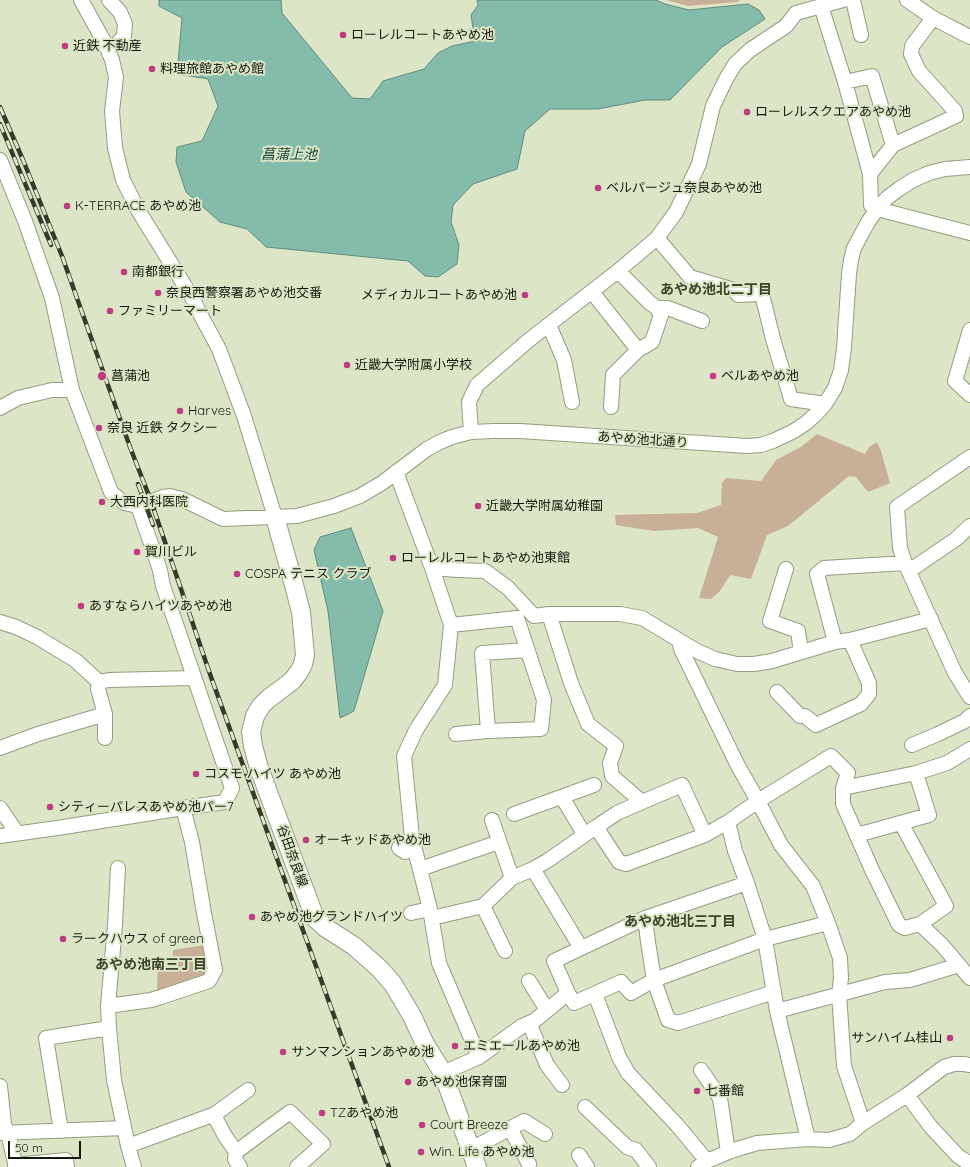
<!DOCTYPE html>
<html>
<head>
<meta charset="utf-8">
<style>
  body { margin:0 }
  #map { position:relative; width:970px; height:1167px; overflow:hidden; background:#dce6c7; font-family:Quicksand,sans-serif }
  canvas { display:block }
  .scale { position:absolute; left:8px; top:1141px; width:73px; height:18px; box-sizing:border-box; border:2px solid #15190d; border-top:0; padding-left:5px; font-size:12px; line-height:14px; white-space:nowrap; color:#15190d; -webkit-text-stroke:3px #dce6c7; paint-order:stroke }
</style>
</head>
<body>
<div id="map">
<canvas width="970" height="1167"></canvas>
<div class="scale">50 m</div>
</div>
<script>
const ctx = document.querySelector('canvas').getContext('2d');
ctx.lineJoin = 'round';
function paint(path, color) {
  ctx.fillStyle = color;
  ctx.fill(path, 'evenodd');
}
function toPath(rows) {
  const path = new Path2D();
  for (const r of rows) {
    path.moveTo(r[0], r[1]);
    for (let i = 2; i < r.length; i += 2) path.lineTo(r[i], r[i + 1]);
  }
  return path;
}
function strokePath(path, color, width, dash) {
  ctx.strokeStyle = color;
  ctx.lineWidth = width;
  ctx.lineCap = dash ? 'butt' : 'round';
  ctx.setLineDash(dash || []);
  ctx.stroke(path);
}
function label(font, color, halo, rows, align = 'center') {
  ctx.font = font + ' Quicksand,"Noto Sans JP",sans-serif';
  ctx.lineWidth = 4;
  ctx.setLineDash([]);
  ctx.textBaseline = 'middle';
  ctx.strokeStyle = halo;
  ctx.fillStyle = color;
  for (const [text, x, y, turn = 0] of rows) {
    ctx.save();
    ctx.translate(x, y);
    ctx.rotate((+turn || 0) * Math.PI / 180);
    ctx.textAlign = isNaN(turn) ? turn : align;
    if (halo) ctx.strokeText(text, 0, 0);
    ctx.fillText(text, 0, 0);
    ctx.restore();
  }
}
const green = toPath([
  [666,0,741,0,737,2,688,6],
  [817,434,865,454,869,447,877,442,881,451,890,483,868,492,856,477,849,476,788,526,767,535,751,579,730,575,720,591,711,599,699,598,718,537,698,528,654,531,616,525,615,515,697,513,721,505,722,483,726,478,761,481,776,460,801,447],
  [205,945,209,971,206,977,157,993,158,965,172,967,173,950]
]);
const water = toPath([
  [159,0,281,0,282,13,352,98,370,99,383,81,424,69,438,53,452,46,475,41,471,15,478,5,477,0,656,0,665,4,689,10,748,4,759,10,765,19,722,47,670,100,645,100,598,109,550,109,525,131,517,169,473,184,453,205,451,222,459,245,457,264,438,277,425,276,408,261,266,247,247,229,220,222,186,192,176,162,177,147,202,141,218,106,208,79,177,74,182,18,159,6,159,0],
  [351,528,383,611,354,711,340,718,328,611,314,550,320,537,351,528]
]);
const minor = toPath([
  [81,0,106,45,112,60,116,77,112,111,115,148,123,180,138,210,193,299,199,312,219,349,244,416,275,517],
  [853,0,861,35],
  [907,0,933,18,970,37],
  [821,6,845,82,870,174],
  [933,18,912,46,911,54,919,71,955,111,956,116,893,145,870,174,871,205,885,211,970,233],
  [108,48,117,44,124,36,125,24,120,12,109,0],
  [845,82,872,76,893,145],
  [0,160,25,221,52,298,72,390,111,492,124,503,138,506,163,497,170,496,182,499,223,519,297,516,334,506,360,496,382,483,427,449,440,442,452,437,471,432,494,431,520,431,747,446,761,445,773,441,794,431,806,423,816,414,825,404,835,388,841,370,844,348,849,274,851,260,854,248,868,222,878,208,887,198,899,189,913,180,929,173,945,169,970,167],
  [657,238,690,277,734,290,738,295,762,294,773,339,791,399,825,404],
  [618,271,650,303,657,308,668,308,702,321],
  [592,292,638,350],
  [549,325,564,360,572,402],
  [970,330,955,381,970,395],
  [611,407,613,375,638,350,652,342,661,315,657,308],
  [0,408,18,398,52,390,72,390],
  [471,432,469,402,477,385,529,340,618,271,657,238,676,212,699,164,713,106,726,79,735,64,750,50,786,26,796,13,843,0],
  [970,457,897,507,900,548,905,563,955,673,970,697],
  [396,472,432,568,451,625,445,685,416,730,404,756,412,838,430,909,439,963,479,1057],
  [432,568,458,570,485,571,508,588,534,616,549,614,620,614,642,618,697,651,715,659,737,664,754,664,772,661,835,642,850,640,931,619],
  [786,569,770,621,798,631,801,652],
  [549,614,571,683,588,724,616,746,610,763,612,776,642,802,617,813,596,827],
  [0,622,16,627,37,637,75,660,99,682,98,689,105,714,105,738],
  [451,625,517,618,544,700,541,729,488,731,456,734],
  [679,641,681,649,738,766,758,801,781,845,813,886,828,923,840,958,841,978,839,994,844,1066,863,1123],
  [835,642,817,574,824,568,905,563,912,569,956,539,970,526],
  [99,682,109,680,194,678],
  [777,692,800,716,805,716,816,725,861,704,869,694,869,683,850,640],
  [488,731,482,653,527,650],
  [912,745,938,734,965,721,970,716],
  [0,748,38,734,105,714],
  [843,788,916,773,947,763,970,749],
  [562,797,584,834],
  [642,802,682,785,705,835],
  [0,808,17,833],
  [514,814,594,785],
  [492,820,512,878],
  [728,822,735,851,747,883,765,939,777,1011,808,1139],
  [901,823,946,906,920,924],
  [857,835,929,815,916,773],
  [0,836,64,827,183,808,225,802,232,788,163,586,160,570,138,506],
  [399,848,405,852,414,848],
  [118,868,115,925,108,1006,109,1028,114,1080,128,1146,134,1167],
  [420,869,499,842],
  [533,869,581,948],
  [483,906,505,951],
  [411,913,430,909],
  [432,918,483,906,512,878,533,869,547,861,596,827,619,862,626,864,705,835,728,822,758,801,831,756,848,773,843,788,843,804,872,870,899,925,905,928,920,924,942,945,970,978],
  [645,918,648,942,654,980,668,1020,678,1023,774,992],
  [529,981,547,1010],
  [568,993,554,961,645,918,747,883],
  [595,994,619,1057,628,1073,677,1125,707,1161],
  [108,1006,151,1000,161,997,209,981,215,970,204,913,192,842,183,808],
  [777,1011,885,982,910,980,959,965],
  [529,1023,547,1065,562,1085],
  [701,1070,720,1098,728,1152],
  [443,1073,479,1057,522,1026,534,1021,568,993,574,1003,621,982,631,993,654,980,765,939,828,923],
  [0,1086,4,1124,8,1133,16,1167],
  [907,1095,931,1127,958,1156,970,1164],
  [585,1107,627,1147,636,1150,649,1167],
  [215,1114,248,1090],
  [510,1128,529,1164],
  [61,1131,46,1038,109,1028],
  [0,1133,124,1128],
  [128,1146,215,1114,217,1121,225,1136,236,1152,235,1159,240,1167],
  [471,1149,524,1121,545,1134],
  [236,1152,290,1112,323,1144,297,1167],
  [579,1155,587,1167],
  [15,1165,66,1160,67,1167],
  [698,1167,707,1161,731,1151,757,1143,808,1139,829,1140,850,1134,863,1123,907,1095,944,1067,954,1064,964,1064,970,1065]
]);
const major = toPath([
  [275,517,294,585,301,612,305,655,303,664,299,672,292,681,268,699,261,706,255,716,251,732,253,746,259,768,315,918,326,928,354,946,380,969,393,984,412,1016,425,1044,443,1073,477,1167]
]);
const rail = toPath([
  [0,107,23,160,62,256,130,447,151,501,211,677,389,1167],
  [0,124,51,245],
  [138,484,153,525]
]);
const markers = [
  [343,35,4,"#bf3c82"],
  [65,46,4,"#bf3c82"],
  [152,69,4,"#bf3c82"],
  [747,112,4,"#bf3c82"],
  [598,188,4,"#bf3c82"],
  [67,206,4,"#bf3c82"],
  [124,272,4,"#bf3c82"],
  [158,293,4,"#bf3c82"],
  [525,295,4,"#bf3c82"],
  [110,311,4,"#bf3c82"],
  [347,365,4,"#bf3c82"],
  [102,376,5,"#bf3c82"],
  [713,376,4,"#bf3c82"],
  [180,411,4,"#bf3c82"],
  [99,428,4,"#bf3c82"],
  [102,502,4,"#bf3c82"],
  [478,506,4,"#bf3c82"],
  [137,552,4,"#bf3c82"],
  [393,558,4,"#bf3c82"],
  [237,574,4,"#bf3c82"],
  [81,606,4,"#bf3c82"],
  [196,774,4,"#bf3c82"],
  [50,807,4,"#bf3c82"],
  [306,840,4,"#bf3c82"],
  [252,917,4,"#bf3c82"],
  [63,939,4,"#bf3c82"],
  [950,1038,4,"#bf3c82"],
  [455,1046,4,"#bf3c82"],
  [283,1052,4,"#bf3c82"],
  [408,1082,4,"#bf3c82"],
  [697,1091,4,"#bf3c82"],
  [322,1113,4,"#bf3c82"],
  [422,1125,4,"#bf3c82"],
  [421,1152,4,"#bf3c82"]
];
const poiNames = [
  ["ローレルコートあやめ池",351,35],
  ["近鉄 不動産",73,46],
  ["料理旅館あやめ館",160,69],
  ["ローレルスクエアあやめ池",755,112],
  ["ベルパージュ奈良あやめ池",606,188],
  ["K-TERRACE あやめ池",75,206],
  ["南都銀行",132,272],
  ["奈良西警察署あやめ池交番",166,293],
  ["メディカルコートあやめ池",517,295,"right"],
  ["ファミリーマート",118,311],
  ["近畿大学附属小学校",355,365],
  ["菖蒲池",111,376],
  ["ベルあやめ池",721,376],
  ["Harves",188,411],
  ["奈良 近鉄 タクシー",107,428],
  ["大西内科医院",110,502],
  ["近畿大学附属幼稚園",486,506],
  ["賀川ビル",145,552],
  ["ローレルコートあやめ池東館",401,558],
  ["COSPA テニス クラブ",245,574],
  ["あすならハイツあやめ池",89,606],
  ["コスモ ハイツ あやめ池",204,774],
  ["シティーパレスあやめ池パー7",58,807],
  ["オーキッドあやめ池",314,840],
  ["あやめ池グランドハイツ",260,917],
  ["ラークハウス of green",71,939],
  ["サンハイム桂山",942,1038,"right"],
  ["エミエールあやめ池",463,1046],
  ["サンマンションあやめ池",291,1052],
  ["あやめ池保育園",416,1082],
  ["七番館",705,1091],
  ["TZあやめ池",330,1113],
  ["Court Breeze",430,1125],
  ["Win. Life あやめ池",429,1152]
];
const streetNames = [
  ["あやめ池北通り",643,440,4],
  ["谷田奈良線",292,856,70]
];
const waterNames = [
  ["菖蒲上池",289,155]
];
const neighbourhoodNames = [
  ["あやめ池北二丁目",716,290],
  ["あやめ池北三丁目",680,922],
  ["あやめ池南三丁目",151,965]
];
paint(green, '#c7b097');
paint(water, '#83bcab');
strokePath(water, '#628b7c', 1);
strokePath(minor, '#949d7f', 16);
strokePath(major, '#949d7f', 20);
strokePath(minor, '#fff', 14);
strokePath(major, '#fff', 18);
strokePath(rail, '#353a2b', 4.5);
strokePath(rail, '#dce6c7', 3, [9]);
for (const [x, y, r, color] of markers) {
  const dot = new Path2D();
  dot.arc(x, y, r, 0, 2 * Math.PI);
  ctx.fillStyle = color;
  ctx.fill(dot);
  strokePath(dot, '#dce6c7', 1.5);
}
label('13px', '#15190d', '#dce6c7', poiNames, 'left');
label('13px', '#15190d', '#dce6c7', streetNames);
label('italic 14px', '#16473b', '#dce6c7', waterNames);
label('bold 14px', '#3d442a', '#dce6c7', neighbourhoodNames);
</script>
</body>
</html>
